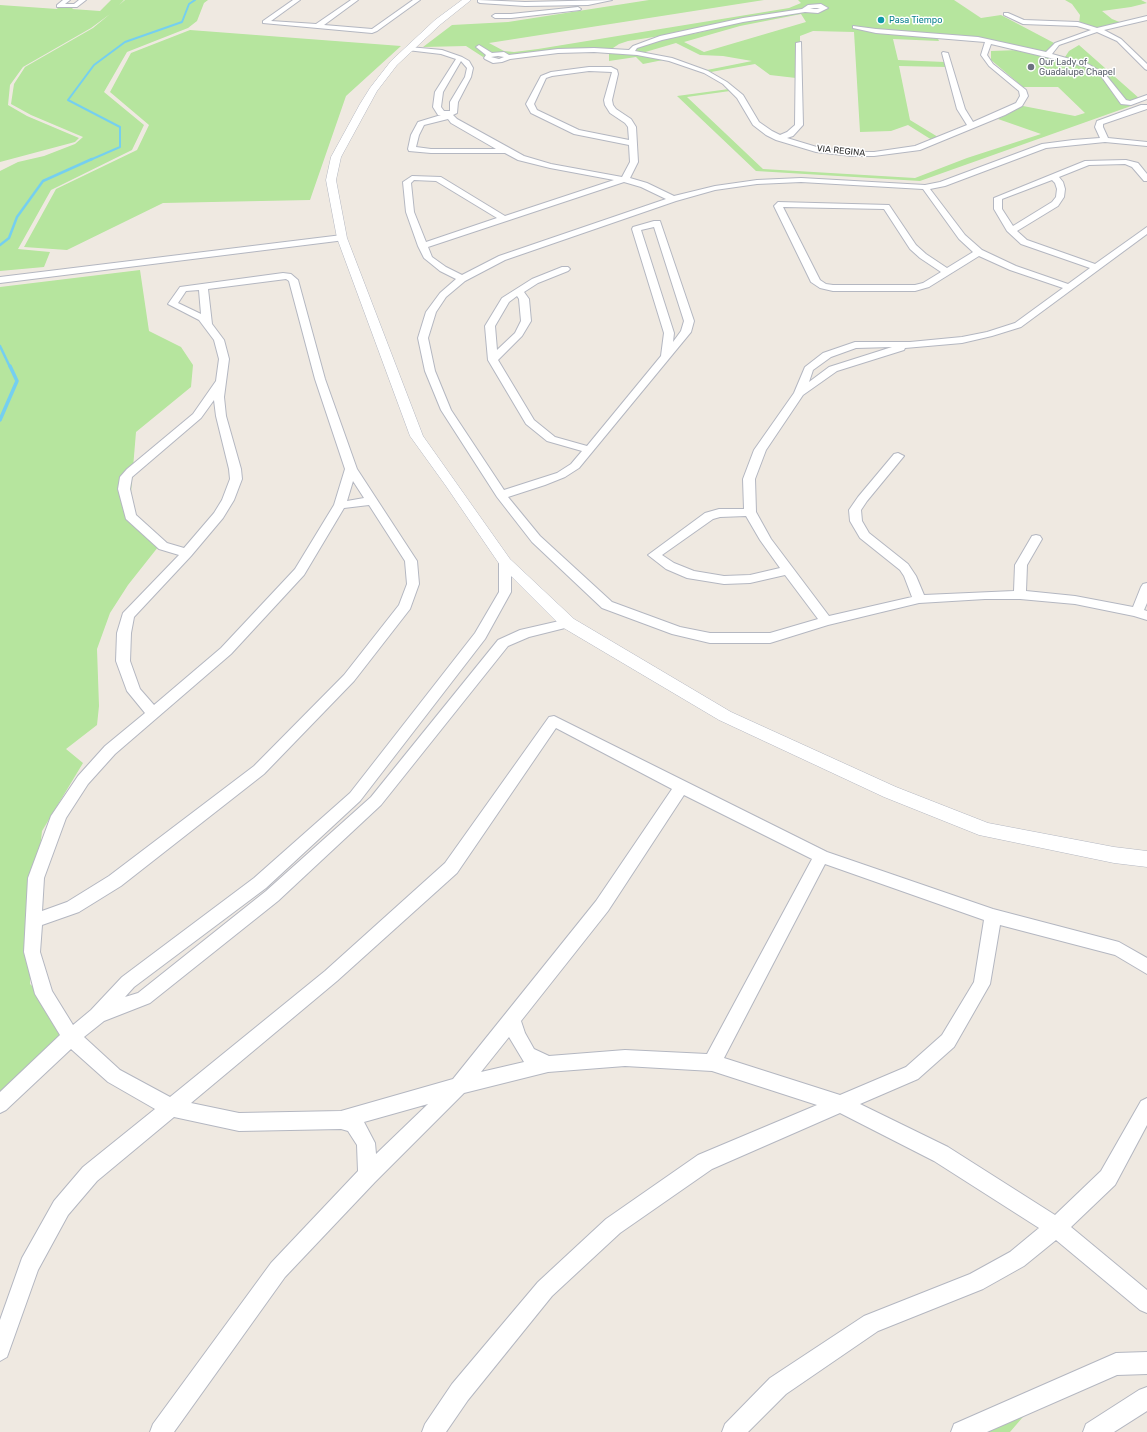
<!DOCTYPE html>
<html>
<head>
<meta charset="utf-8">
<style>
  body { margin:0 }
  canvas { display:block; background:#efe9e1 }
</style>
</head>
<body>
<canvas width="1147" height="1432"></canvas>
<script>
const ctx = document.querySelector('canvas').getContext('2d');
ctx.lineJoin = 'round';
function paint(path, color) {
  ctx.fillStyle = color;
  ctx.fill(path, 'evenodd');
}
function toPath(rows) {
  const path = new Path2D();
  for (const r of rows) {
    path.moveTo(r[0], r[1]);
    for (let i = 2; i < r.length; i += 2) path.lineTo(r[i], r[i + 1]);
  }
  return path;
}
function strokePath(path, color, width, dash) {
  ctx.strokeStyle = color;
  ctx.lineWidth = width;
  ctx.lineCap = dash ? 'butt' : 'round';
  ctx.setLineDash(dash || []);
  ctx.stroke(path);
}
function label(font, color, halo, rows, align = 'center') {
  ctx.font = font + ' Rubik,sans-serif';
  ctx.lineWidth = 3;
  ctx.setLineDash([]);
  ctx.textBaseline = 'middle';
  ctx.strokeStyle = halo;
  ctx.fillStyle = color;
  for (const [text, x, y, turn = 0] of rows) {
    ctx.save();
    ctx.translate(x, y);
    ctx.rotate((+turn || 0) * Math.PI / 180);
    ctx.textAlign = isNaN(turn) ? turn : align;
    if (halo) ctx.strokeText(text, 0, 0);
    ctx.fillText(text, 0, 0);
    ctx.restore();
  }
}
const green = toPath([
  [111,0,124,0,119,5,125,0,208,0,204,3,197,21,188,28,127,52,104,92,144,125,132,150,51,190,18,249,50,252,44,267,0,271,0,171,18,162,44,156,75,144,83,137,31,115,11,104,14,84,25,67,93,28,110,14,91,28,23,67,10,85,8,105,27,116,79,138,75,142,0,162,0,5,57,9,59,6,74,7,72,9,100,11],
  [649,0,764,0,489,43,504,51,514,52,538,49,789,8,801,3,798,0,954,0,981,18,1001,15,1056,44,1048,52,1040,52,962,36,936,34,939,41,893,39,898,60,945,62,947,67,899,66,910,120,938,137,932,140,908,125,891,131,860,132,854,32,813,31,800,36,800,42,797,42,796,78,770,75,755,64,711,72,707,70,752,61,723,56,700,55,676,43,642,53,633,52,638,47,651,41,697,33,754,19,799,12,796,10,740,19,686,32,628,41,619,44,610,50,560,49,508,56,490,54,483,57,466,46,423,47,452,25,508,22],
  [801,14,806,22,704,52,684,42,740,26],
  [1065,0,1141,0,1147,3,1131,7,1102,11,1112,19,1122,23,1099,28,1079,24,1080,15,1072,4],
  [190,30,401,46,346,96,310,200,163,203,67,250,24,247,56,189,137,150,149,125,110,92,131,53],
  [1079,45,1140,99,1136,101,1125,101,1106,76,1098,69,1089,65,1065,57,1069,51],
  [1020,50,1083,65,1092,70,1100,76,1123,103,1131,106,920,181,756,171,677,96,729,89,730,91,687,97,763,169,915,178,967,158,1041,134,998,119,1023,106,1075,116,1085,113,1058,87,1023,87,991,60,991,51],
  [609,53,635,55,663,60,643,64,636,57,609,61],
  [140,270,149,331,181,347,193,365,191,387,136,432,129,516,162,542,128,585,110,613,97,649,99,706,97,725,66,749,83,763,42,831,30,938,30,984,75,1028,0,1099,0,287],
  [1035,1403,1010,1432,978,1432]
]);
const streamFar2 = toPath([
  [90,160,120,147,120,127,68,100,94,65,125,42,182,22,189,4,195,0]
]);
const streamFar1 = toPath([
  [0,245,9,238,17,217,43,181,92,159],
  [0,346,10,367]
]);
const stream = toPath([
  [0,420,17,381,10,366]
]);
const minor = toPath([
  [63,0,70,0,65,4,74,4,79,0,86,0,77,7,57,7,57,5,63,0],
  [293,0,300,0,271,21,316,24,351,0,358,0,324,25,372,29,413,0,420,0,377,31,372,33,263,23,263,21,293,0],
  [478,0,525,2,612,0,588,5,525,6,480,3,478,2,478,0],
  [821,4,828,8,818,13,805,12,743,22,662,40,637,48,635,51,672,58,708,71,727,82,743,95,759,122,772,131,780,135,787,132,795,125,796,43,801,42,803,125,793,136,787,138,820,148,852,152,874,152,915,146,967,125,957,109,942,53,943,52,948,53,965,109,973,122,1016,103,1020,96,1019,91,989,66,981,55,985,42,876,33,853,28,853,26,876,29,978,37,1046,52,1055,43,1091,30,1077,26,1023,24,1004,15,1004,13,1008,13,1024,20,1078,22,1097,28,1147,16,1147,20,1104,30,1121,39,1147,64,1147,70,1145,69,1117,41,1097,32,1059,45,1052,54,1088,64,1105,74,1126,100,1130,101,1147,95,1147,99,1131,105,1121,104,1101,76,1084,66,991,44,987,55,993,64,1026,90,1028,96,1022,106,1005,115,920,150,874,156,852,156,816,152,776,140,766,135,753,125,737,98,723,84,704,73,669,61,637,55,594,52,558,53,510,59,502,62,493,63,485,59,484,58,486,55,476,47,479,45,492,53,504,52,509,55,558,49,594,48,629,50,633,46,660,36,743,18,802,9,808,5,821,4],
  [820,8,817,9,810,9,814,8,820,8],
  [498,56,504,57,499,59,491,57,498,56],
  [578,7,581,9,580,10,511,18,495,18,492,16,495,14,511,14,578,7],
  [409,47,442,50,462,57,469,61,473,68,471,77,458,102,457,113,453,115,457,119,524,156,551,164,622,177,630,162,629,145,574,134,531,113,526,104,541,76,551,72,589,67,611,67,617,70,618,74,612,100,613,105,616,109,631,119,636,127,638,162,630,178,647,183,674,196,715,186,757,180,801,178,925,185,940,182,1042,144,1073,140,1100,138,1095,127,1097,121,1141,105,1147,105,1147,109,1103,124,1103,127,1108,138,1147,142,1147,146,1105,142,1046,148,945,186,930,189,965,235,982,250,1016,266,1068,284,1090,268,1021,244,1007,231,994,209,994,198,1085,161,1126,160,1138,163,1147,174,1147,181,1144,181,1132,167,1125,164,1089,165,1059,177,1063,182,1065,189,1064,197,1058,206,1017,231,1027,240,1095,264,1147,227,1147,234,1021,327,992,336,962,343,905,348,904,350,837,371,803,395,766,450,755,479,756,512,771,539,829,616,912,597,904,576,900,570,860,538,850,521,849,510,858,497,894,454,898,453,904,456,867,501,861,510,862,521,869,533,908,564,916,576,924,595,1014,591,1015,565,1032,536,1036,535,1040,536,1042,539,1027,565,1026,591,1075,596,1133,607,1141,587,1143,584,1147,583,1147,603,1144,610,1147,611,1147,620,1134,616,1075,604,1020,599,985,599,919,603,828,625,770,643,710,643,672,634,602,608,532,542,497,497,441,410,425,371,418,338,426,312,440,293,456,279,440,271,424,258,418,246,406,212,403,182,412,176,441,177,505,216,614,180,550,168,518,160,505,153,431,153,409,151,408,149,411,135,418,122,441,115,438,115,433,107,435,92,456,59,441,54,407,50,406,49,409,47],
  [461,61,467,68,465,77,450,102,450,111,444,111,441,107,443,92,461,61],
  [589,71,612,72,604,100,605,105,610,113,625,123,628,127,629,140,579,130,537,110,534,104,546,78,552,76,589,71],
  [448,119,451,123,496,149,431,149,416,147,419,135,424,125,448,119],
  [414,180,436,181,497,218,426,242,414,212,411,183,414,180],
  [1052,180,1055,183,1057,189,1056,197,1052,202,1013,226,1002,209,1002,199,1052,180],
  [624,182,641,187,666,199,499,256,462,275,446,267,432,257,428,247,624,182],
  [801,182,923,189,959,239,973,252,947,268,926,254,916,245,889,205,778,202,774,206,811,282,820,288,833,291,915,291,929,287,979,256,1010,270,1063,288,1015,323,987,332,962,337,910,342,855,342,823,353,805,367,794,393,754,450,743,479,744,509,719,509,705,513,648,555,666,569,687,578,724,584,750,583,785,575,818,619,770,633,710,633,680,627,612,602,540,536,508,497,545,485,565,477,579,468,691,332,694,321,660,221,654,221,633,227,632,229,664,333,661,356,587,446,555,437,534,420,498,360,522,336,531,321,529,299,524,292,538,283,568,271,570,269,568,267,562,267,532,279,502,298,485,326,488,360,526,424,547,441,582,451,571,464,557,473,504,490,451,410,435,371,428,338,436,312,446,297,465,281,505,260,676,201,715,190,757,184,801,182],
  [783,207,884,209,910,249,920,258,941,272,923,283,915,285,833,285,826,284,820,280,783,207],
  [654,227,684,321,681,331,673,342,674,333,641,230,654,227],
  [517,296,519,299,521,321,515,333,497,350,495,326,509,302,517,296],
  [892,347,829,367,809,382,813,370,831,357,856,348,892,347],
  [746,516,760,540,780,568,750,575,724,576,694,571,674,563,662,555,713,519,720,517,746,516],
  [342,235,345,236,346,238,345,240,0,283,0,277,342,235],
  [283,273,291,274,298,280,325,379,357,469,417,561,419,584,410,609,354,681,264,774,121,886,79,912,42,925,40,952,52,991,73,1025,91,1010,122,977,254,878,350,793,475,633,499,592,499,562,501,559,505,558,509,559,511,562,511,592,485,639,360,801,266,888,134,987,125,997,138,993,266,891,371,797,498,640,520,630,568,619,573,620,574,623,573,626,529,637,508,646,381,805,278,901,150,1003,104,1021,84,1037,120,1070,170,1097,325,971,445,863,549,717,554,716,827,852,993,909,1119,942,1147,958,1147,974,1115,955,1000,925,990,984,954,1047,918,1079,860,1104,948,1147,1055,1215,1101,1171,1141,1101,1147,1098,1147,1125,1115,1185,1071,1227,1147,1290,1147,1313,1140,1310,1056,1240,1024,1266,983,1289,878,1331,786,1394,748,1432,722,1432,725,1424,770,1378,864,1316,970,1274,1010,1252,1039,1228,934,1161,840,1113,712,1169,620,1233,552,1296,468,1400,446,1432,422,1432,425,1424,452,1384,538,1282,606,1219,698,1155,817,1105,712,1071,625,1066,548,1072,464,1093,375,1182,285,1277,174,1432,150,1432,153,1424,271,1263,358,1171,357,1145,348,1131,341,1129,239,1131,174,1117,97,1181,68,1215,38,1270,7,1357,0,1361,0,1320,22,1258,54,1201,83,1167,155,1109,108,1082,71,1049,6,1110,0,1113,0,1092,60,1035,35,994,24,952,28,878,51,816,78,776,105,746,145,713,127,691,116,661,117,633,123,613,179,555,159,549,126,519,118,489,120,477,127,469,193,414,216,381,219,359,214,340,199,320,168,304,180,287,283,273],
  [286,279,289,281,315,379,345,469,334,505,295,569,221,648,154,705,140,689,130,661,131,633,134,617,191,556,223,518,234,500,242,479,241,469,226,416,224,397,229,359,224,340,212,324,208,289,286,279],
  [199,290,201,314,178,303,186,291,199,290],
  [214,400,216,416,229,469,230,479,222,500,214,513,184,548,167,543,136,515,130,489,132,477,201,418,214,400],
  [353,481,364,498,347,501,353,481],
  [369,505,405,561,407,584,399,605,344,675,254,766,109,876,67,902,42,911,44,878,66,818,88,784,115,754,231,654,304,575,344,508,369,505],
  [556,728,672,789,596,901,453,1079,341,1111,239,1113,191,1103,337,981,457,873,556,728],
  [684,795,812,859,707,1054,625,1050,549,1056,534,1049,525,1033,521,1021,608,911,684,795],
  [825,864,984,920,974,982,942,1035,906,1067,840,1095,724,1058,825,864],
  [509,1037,524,1062,481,1072,509,1037],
  [428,1104,376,1154,375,1143,364,1122,428,1104],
  [1147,1352,1147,1374,1117,1375,987,1432,951,1432,954,1424,1116,1353,1147,1352],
  [1147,1387,1147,1411,1114,1432,1083,1432,1086,1424,1139,1390,1147,1387]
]);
const tertiary = toPath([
  [462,0,471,0,441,24,397,65,377,91,341,157,336,180,347,238,423,436,510,559,574,619,731,712,896,787,988,823,1114,847,1147,851,1147,867,1114,863,979,835,884,797,719,720,562,627,500,565,446,486,410,436,337,238,326,180,331,157,360,104,370,88,391,61,435,20,462,0]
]);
const markers = [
  [881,20,4,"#0f9aa8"],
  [1031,67,4,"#6b7280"]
];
const farCulturenames = [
  ["Pasa Tiempo",889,20]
];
const farWorshipnames = [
  ["Our Lady of",1039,62],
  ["Guadalupe Chapel",1039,72]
];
const farStreetnames = [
  ["VIA REGINA",841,151,6]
];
paint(green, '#b6e59e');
strokePath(streamFar2, '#75cff0', 2);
strokePath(streamFar1, '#75cff0', 2.5);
strokePath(stream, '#75cff0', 3.5);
strokePath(minor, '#b4b7c1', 2);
strokePath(tertiary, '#b4b7c1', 1);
paint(minor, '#fff');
paint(tertiary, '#fff');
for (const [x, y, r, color] of markers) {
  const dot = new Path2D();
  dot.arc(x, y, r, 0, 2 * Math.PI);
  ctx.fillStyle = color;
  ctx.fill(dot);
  strokePath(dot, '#fff', 1.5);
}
label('9px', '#0d838f', '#fff', farCulturenames, 'left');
label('9px', '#5b616d', '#fff', farWorshipnames, 'left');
label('9px', '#2e2e2e', '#fff', farStreetnames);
</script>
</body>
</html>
